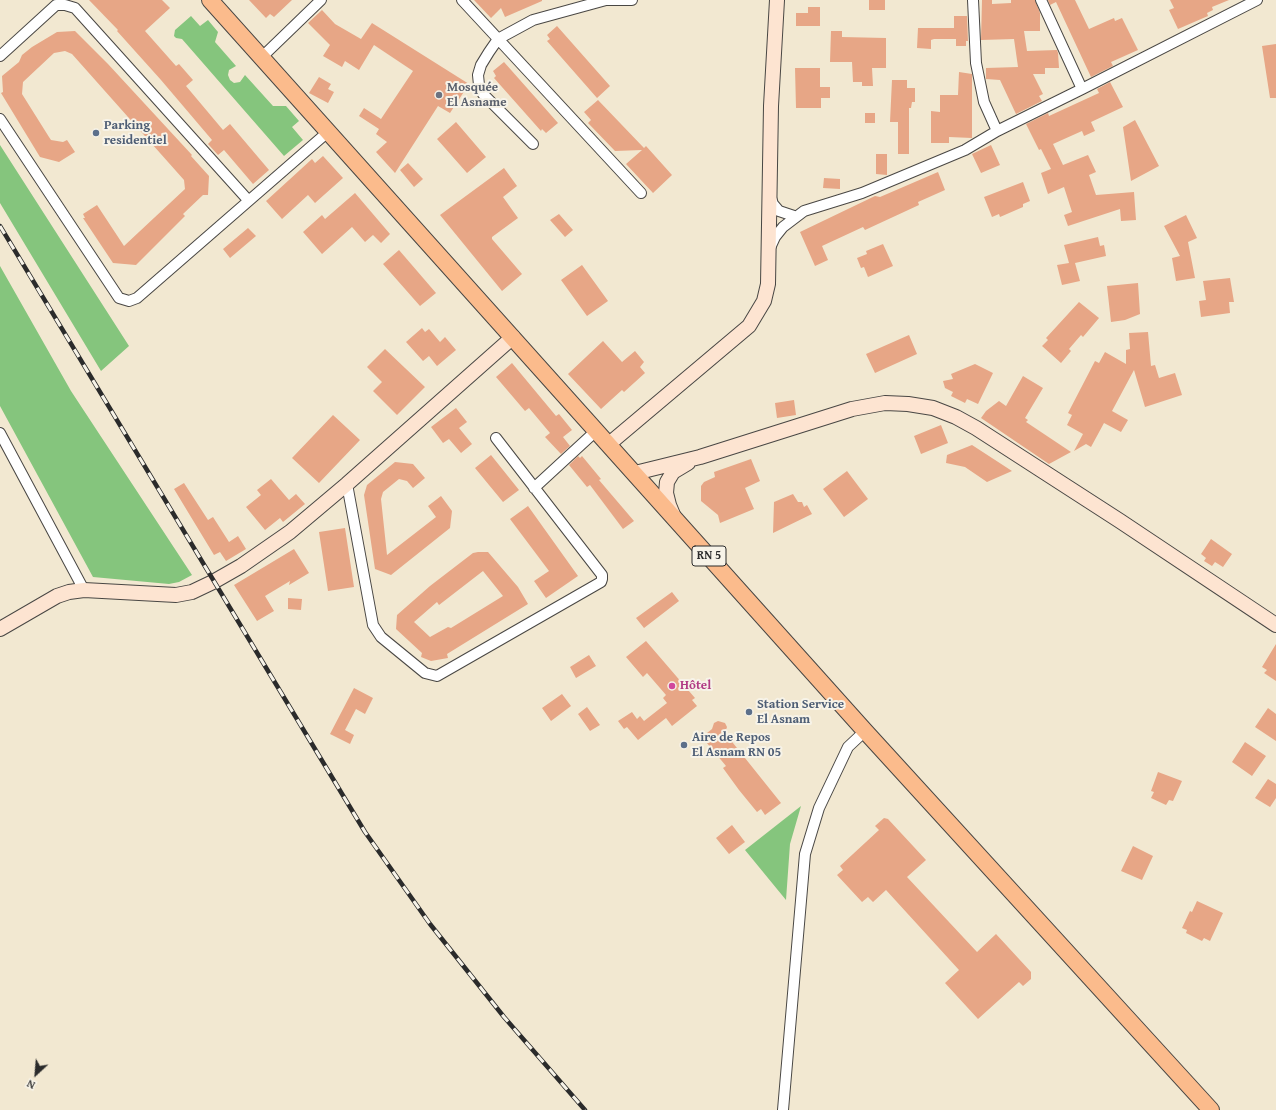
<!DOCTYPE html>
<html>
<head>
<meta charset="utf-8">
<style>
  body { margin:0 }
  #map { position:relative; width:1276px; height:1110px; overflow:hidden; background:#f2e8d1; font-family:"Gentium Book Plus",serif }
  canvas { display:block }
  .north { position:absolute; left:16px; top:1054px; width:40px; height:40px; -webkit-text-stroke:3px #f7f3e8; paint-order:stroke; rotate:206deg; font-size:11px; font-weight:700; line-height:16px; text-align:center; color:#2b2b2b }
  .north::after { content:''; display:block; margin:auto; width:14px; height:18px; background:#2b2b2b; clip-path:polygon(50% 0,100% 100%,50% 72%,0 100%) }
</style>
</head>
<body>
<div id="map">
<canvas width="1276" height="1110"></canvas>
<div class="north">N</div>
</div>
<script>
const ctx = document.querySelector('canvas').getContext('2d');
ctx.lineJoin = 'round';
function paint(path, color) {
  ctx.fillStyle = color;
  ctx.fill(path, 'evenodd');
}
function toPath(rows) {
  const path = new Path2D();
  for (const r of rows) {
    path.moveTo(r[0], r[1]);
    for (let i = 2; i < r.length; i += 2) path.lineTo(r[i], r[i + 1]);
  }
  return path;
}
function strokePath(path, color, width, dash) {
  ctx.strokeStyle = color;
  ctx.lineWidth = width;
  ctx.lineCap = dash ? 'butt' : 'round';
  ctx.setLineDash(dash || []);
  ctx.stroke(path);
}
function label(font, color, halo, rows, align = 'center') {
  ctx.font = font + ' "Gentium Book Plus",serif';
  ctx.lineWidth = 4;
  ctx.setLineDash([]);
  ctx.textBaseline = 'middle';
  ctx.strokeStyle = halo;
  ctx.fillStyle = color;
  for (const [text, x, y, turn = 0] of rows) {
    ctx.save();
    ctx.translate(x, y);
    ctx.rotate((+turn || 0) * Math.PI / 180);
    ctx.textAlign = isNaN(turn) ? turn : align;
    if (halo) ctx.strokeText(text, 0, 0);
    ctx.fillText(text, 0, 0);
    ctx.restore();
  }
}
const green = toPath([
  [191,16,200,26,208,20,218,32,215,42,236,66,229,70,228,75,230,80,234,83,240,82,245,75,273,106,286,106,299,121,292,127,303,140,284,156,182,39,176,38,174,36,175,30],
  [0,145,129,346,101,371,0,203],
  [0,266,71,391,192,575,179,582,169,584,93,577,0,406],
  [801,806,790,844,786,900,745,850]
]);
const building = toPath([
  [89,0,162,0,170,8,145,31,176,66,179,64,193,80,186,86,223,130,230,124,269,170,253,184,224,150,218,155,208,144,212,140,161,80,117,31,118,30],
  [249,0,292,0,274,17,270,14,266,18],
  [474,0,542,0,542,1,505,17,501,8,491,18],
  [869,0,885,0,885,10,869,10],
  [982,0,992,0,992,4,1011,3,1011,0,1035,0,1040,13,1040,31,1024,31,1027,51,1057,50,1058,53,1059,68,1045,68,1045,74,1033,74,1043,94,1039,96,1042,101,1016,114,1000,80,986,79,986,68,1018,67,1014,39,981,40],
  [1048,0,1075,0,1089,29,1114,18,1115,21,1122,18,1138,50,1111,62,1113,66,1091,77,1056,2,1050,5],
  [1170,0,1229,0,1212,7,1213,10,1207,13,1208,16,1178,29,1169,10,1174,8],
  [808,7,820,7,820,26,796,26,796,13,808,13],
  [322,10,335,24,361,39,372,23,469,84,450,113,438,106,395,173,376,152,387,142,376,134,379,129,359,116,364,108,381,119,413,71,374,45,359,70,345,61,342,67,323,56,330,45,308,23],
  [954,16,967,16,968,41,966,41,966,46,956,46,956,39,934,39,931,40,931,49,917,48,918,28,954,28],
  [557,26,610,86,597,98,547,41,550,39,547,35],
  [75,31,108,64,192,155,191,156,209,176,208,195,203,195,183,214,185,216,136,265,113,263,83,218,85,218,83,214,97,205,124,246,185,189,184,180,72,54,65,51,54,53,23,82,22,94,49,137,51,140,63,142,67,140,75,152,59,162,40,157,1,93,3,92,2,76,19,62,22,55,32,47,57,32],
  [831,31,842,31,842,37,886,38,886,68,872,68,873,86,862,86,862,82,853,82,852,62,830,62],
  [1276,44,1276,98,1270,98,1262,46],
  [504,62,558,123,546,133,542,129,541,131,494,78,496,76,493,71],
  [795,68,820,68,820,87,830,87,830,98,821,98,821,108,796,108],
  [959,72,972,74,972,138,949,137,949,143,931,143,931,111,940,112,940,95,958,95],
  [319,77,331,84,328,89,334,92,328,103,309,93],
  [892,80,907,80,907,88,915,88,915,102,912,102,911,108,909,108,909,154,898,154,898,122,890,122],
  [1110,82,1123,107,1091,122,1095,131,1084,136,1082,131,1053,144,1063,165,1088,155,1096,172,1089,175,1096,195,1134,192,1136,220,1121,221,1120,209,1068,226,1064,215,1072,212,1064,187,1048,194,1041,173,1051,169,1041,149,1039,150,1026,124,1048,113,1049,116,1099,93,1097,89],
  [598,100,644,148,646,146,672,175,653,193,626,164,642,150,615,151,588,123,591,120,584,112],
  [865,113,875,113,875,123,865,123],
  [1135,120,1159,166,1131,181,1123,127],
  [456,122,486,157,467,173,437,139],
  [991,145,1000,165,981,173,972,154],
  [876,154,887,154,887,175,876,174],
  [323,156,343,178,315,203,308,195,282,219,266,201,312,159,315,163],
  [408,163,423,179,414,187,400,170],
  [504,168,517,186,503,197,518,218,492,237,492,239,522,274,502,291,440,215],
  [938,172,945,190,918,202,919,205,865,230,863,227,822,246,828,260,815,266,800,232,875,196,880,197],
  [824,178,840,179,840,189,823,188],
  [1023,182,1030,201,1023,204,1023,207,1000,217,999,214,992,217,984,197],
  [355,193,390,234,381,243,373,235,365,242,352,227,322,254,303,232,322,215,325,219],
  [559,214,573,230,565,237,550,220],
  [1186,215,1197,238,1188,242,1195,278,1176,281,1172,258,1180,256,1164,226],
  [248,228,256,236,230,258,223,249],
  [1098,237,1100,246,1104,245,1106,256,1075,263,1080,281,1062,285,1057,265,1069,263,1064,245],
  [883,244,893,266,868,277,864,267,861,268,857,258,867,254,866,251],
  [399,250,436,293,420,306,383,264],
  [582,265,608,301,587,316,561,280],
  [1230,278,1234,302,1229,302,1230,313,1201,317,1199,301,1206,300,1203,281],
  [1138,283,1140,314,1125,320,1111,322,1107,286],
  [1079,302,1099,318,1083,337,1081,335,1069,349,1071,351,1061,363,1042,346,1048,340,1046,338],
  [422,328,425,332,429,329,440,342,445,337,456,350,437,366,429,356,423,361,406,342],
  [1148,332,1151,366,1155,365,1159,378,1175,373,1182,395,1145,407,1134,370,1112,411,1128,420,1121,432,1104,423,1091,447,1086,444,1074,451,1083,434,1067,425,1072,415,1068,413,1095,361,1099,363,1105,352,1126,364,1126,350,1130,349,1129,333],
  [909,335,917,354,875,373,866,354],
  [603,341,622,362,635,351,644,362,640,367,645,373,624,392,622,390,601,409,568,374],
  [385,349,425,387,397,415,373,391,382,382,367,367],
  [512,363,556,416,559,414,572,430,563,437,570,446,561,454,545,437,550,433,529,408,525,411,496,377],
  [975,364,993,373,978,404,967,399,965,403,951,396,953,392,945,388,943,381,953,379,951,374],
  [1023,376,1043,388,1025,418,1028,420,1026,422,1071,452,1049,464,981,418,986,411,999,401,1006,406],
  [794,400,796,415,777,418,775,403],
  [456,408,467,422,459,428,472,444,461,453,449,439,443,443,431,427],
  [333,415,360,440,319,483,292,458],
  [941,425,948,443,921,454,914,436],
  [972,445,1012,471,987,482,965,467,946,463,947,455],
  [491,455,519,490,503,502,475,468],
  [578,456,580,458,582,456,601,479,599,480,634,521,623,529,590,485,587,487,569,465],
  [751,459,760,481,745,488,754,509,720,523,718,515,701,501,701,486,704,482,715,477,714,472],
  [395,462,413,464,425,478,413,488,407,481,399,479,383,492,381,499,387,555,436,517,428,506,441,496,452,511,450,528,391,575,375,569,364,495,367,485],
  [847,471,868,499,844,517,823,489],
  [271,479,289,500,296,494,305,504,283,522,280,518,265,530,246,507,261,495,257,490],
  [184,483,208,520,213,517,229,542,238,536,246,549,226,561,220,552,214,555,174,489],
  [793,494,798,502,802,502,804,507,807,505,812,514,773,533,774,502],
  [528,506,578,576,546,598,534,581,549,571,510,519],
  [345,528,354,587,328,591,319,532],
  [1211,539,1232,554,1223,567,1215,562,1212,566,1204,561,1206,558,1201,554],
  [294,549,309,573,289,585,290,581,265,596,274,611,257,621,234,585],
  [478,552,488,552,518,587,528,604,447,654,448,658,431,661,421,657,422,653,396,629,397,615,430,586,473,553],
  [483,571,503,596,451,628,448,627,430,637,414,622,437,602,439,605],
  [672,592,679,601,644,628,636,618],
  [288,598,302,599,301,610,288,609],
  [646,641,695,698,692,700,697,706,672,726,666,718,638,740,627,727,624,729,618,721,632,712,637,719,640,716,644,721,667,703,663,698,666,695,647,673,643,677,626,657],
  [1276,644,1276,681,1264,673,1267,670,1262,667],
  [589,655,596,666,576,678,570,667],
  [354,688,373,698,365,714,356,709,345,730,354,735,350,744,330,734],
  [562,694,571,706,551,721,542,708],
  [587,707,600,725,590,731,578,714],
  [1268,708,1276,714,1276,741,1255,727],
  [718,721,725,723,727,727,725,733,781,803,765,815,761,809,757,812,739,790,723,768,726,766,702,737,712,729,714,723],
  [1245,742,1266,756,1252,776,1232,762],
  [1158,772,1182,781,1173,801,1169,800,1166,805,1151,798,1154,792,1151,791],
  [1268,779,1276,784,1276,798,1270,807,1255,798],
  [884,818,888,819,926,860,907,877,977,952,996,934,1031,972,1031,979,1023,986,1019,982,978,1019,945,983,959,970,886,890,873,902,868,897,862,902,837,875,843,870,840,866,879,830,875,826],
  [732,825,745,842,729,854,716,838],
  [1133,846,1153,856,1142,880,1121,871],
  [1197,901,1223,913,1210,941,1204,938,1202,941,1186,933,1187,930,1182,928,1190,911,1192,912]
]);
const street = toPath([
  [462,0,641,193],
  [973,0,976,63,984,102,997,131],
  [1041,0,1082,89],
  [0,56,56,5,65,5,75,8,248,200],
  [262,57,321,0],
  [0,119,119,298,129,301,137,298,329,131],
  [533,144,483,94,479,85,478,75,481,65,489,52,498,39,533,20,606,0,632,0],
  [771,198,773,204,779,211,794,216],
  [770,248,775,237,783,227,804,211,862,193,965,150,997,131,1082,89,1257,0],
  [0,433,84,590],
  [347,484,373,625,381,637,425,673,437,676,601,582,602,579,602,575,496,438],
  [534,488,597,430],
  [783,1110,805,854,819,808,848,747,865,731]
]);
const secondary = toPath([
  [609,444,749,326,764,301,768,284,771,106,777,0],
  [635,473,700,457,852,409,885,403,908,404,933,408,956,417,976,428,1120,521,1276,625],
  [674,517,669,505,666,493,667,482,673,472,688,463],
  [0,629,57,596,69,592,84,590,176,595,192,592,213,582,241,566,290,532,347,484,513,337]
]);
const primary = toPath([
  [210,0,865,731,1211,1110]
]);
const rail = toPath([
  [0,226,365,832,430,924,504,1017,585,1110]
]);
const markers = [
  [439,95,4,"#6b7280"],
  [96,133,4,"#5c6f8a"],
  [672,686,4,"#d1479c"],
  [749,712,4,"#5c6f8a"],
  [684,745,4,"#5c6f8a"]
];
const shields = [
  [709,556,34]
];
const shieldNames = [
  ["RN 5",709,556]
];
const worshipNames = [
  ["Mosquée",447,88],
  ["El Asname",447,103]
];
const serviceNames = [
  ["Parking",104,126],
  ["residentiel",104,141],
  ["Station Service",757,705],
  ["El Asnam",757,720],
  ["Aire de Repos",692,738],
  ["El Asnam RN 05",692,753]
];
const hotelNames = [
  ["Hôtel",680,686]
];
paint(green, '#85c57d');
paint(building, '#e7a686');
strokePath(street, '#494744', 12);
strokePath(secondary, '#494744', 16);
strokePath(primary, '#494744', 18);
strokePath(street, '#fff', 10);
strokePath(secondary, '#fde4d1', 14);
strokePath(primary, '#fbbb8c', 16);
strokePath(rail, '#2b2b2b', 4.5);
strokePath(rail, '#f7f3e8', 3, [9]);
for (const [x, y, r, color] of markers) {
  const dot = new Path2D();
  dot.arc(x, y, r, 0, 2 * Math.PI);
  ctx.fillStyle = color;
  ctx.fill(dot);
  strokePath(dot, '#f7f3e8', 1.5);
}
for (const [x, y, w] of shields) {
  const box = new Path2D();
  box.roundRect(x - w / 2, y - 10, w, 20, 3);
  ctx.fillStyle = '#f7f3e8';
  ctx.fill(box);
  strokePath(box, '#2b2b2b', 1);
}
label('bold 12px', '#2b2b2b', null, shieldNames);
label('bold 13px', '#5b616d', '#f7f3e8', worshipNames, 'left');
label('bold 13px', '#4e5e75', '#f7f3e8', serviceNames, 'left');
label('bold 13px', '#b23c85', '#f7f3e8', hotelNames, 'left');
</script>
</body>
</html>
